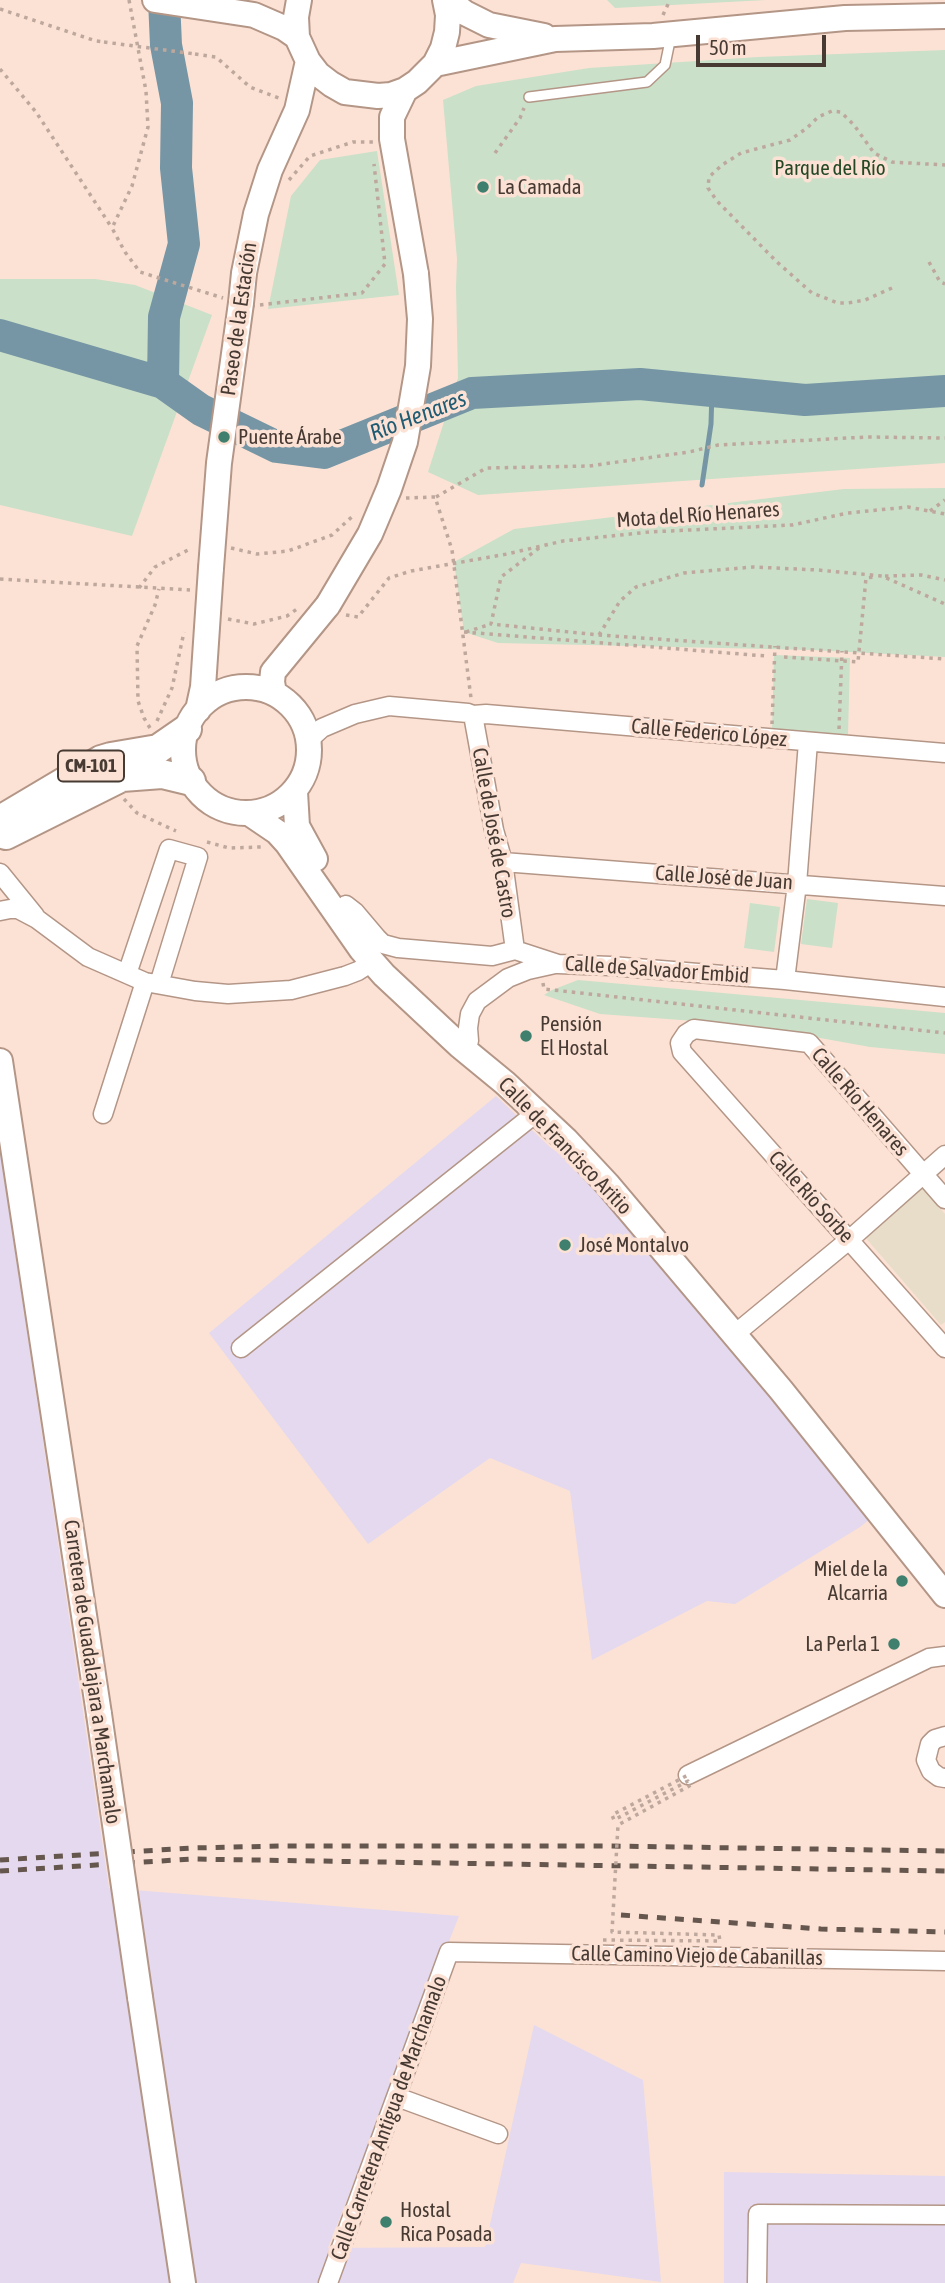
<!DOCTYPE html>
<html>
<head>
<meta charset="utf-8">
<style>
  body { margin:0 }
  #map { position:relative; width:945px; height:2283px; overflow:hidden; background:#fce2d5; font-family:"Asap Condensed",sans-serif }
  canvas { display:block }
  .scale { position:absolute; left:696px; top:35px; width:130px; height:32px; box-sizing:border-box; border:4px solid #473a33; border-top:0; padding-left:9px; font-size:21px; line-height:24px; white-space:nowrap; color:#473a33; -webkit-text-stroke:5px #fce2d5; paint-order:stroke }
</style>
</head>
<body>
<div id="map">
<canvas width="945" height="2283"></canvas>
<div class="scale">50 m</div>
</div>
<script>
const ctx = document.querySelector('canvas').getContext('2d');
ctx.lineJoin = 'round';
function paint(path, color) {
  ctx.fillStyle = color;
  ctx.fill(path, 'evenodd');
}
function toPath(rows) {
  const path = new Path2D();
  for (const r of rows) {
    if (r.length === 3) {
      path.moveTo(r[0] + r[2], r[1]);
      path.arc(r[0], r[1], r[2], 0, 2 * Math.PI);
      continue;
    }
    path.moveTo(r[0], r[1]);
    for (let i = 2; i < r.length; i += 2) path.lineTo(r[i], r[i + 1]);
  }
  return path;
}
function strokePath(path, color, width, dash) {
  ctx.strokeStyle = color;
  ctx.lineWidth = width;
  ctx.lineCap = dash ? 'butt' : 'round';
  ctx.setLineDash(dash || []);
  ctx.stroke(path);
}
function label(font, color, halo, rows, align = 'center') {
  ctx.font = font + ' "Asap Condensed",sans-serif';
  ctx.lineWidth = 7;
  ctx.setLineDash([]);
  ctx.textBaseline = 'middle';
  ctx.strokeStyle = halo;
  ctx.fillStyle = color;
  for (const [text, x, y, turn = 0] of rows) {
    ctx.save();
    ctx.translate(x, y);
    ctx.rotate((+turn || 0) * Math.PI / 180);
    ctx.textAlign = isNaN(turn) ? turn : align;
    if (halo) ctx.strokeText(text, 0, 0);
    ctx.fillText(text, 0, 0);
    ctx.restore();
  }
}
const industrial = toPath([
  [496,1096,551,1148,608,1185,879,1512,860,1527,735,1604,707,1601,592,1660,570,1491,490,1458,368,1544,209,1333],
  [0,1149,109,1888,459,1916,328,2248,485,2247,534,2025,643,2080,661,2282,521,2263,513,2283,0,2283],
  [724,2172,945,2176,945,2283,724,2283]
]);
const education = toPath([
  [921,1187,945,1214,945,1322,941,1325,864,1236]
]);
const green = toPath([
  [607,0,766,0,615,8],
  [945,50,945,463,478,495,428,472,458,378,456,287,457,259,443,100,476,86,589,68,758,57],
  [377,151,399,295,268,309,291,196,320,160],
  [0,279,95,279,135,285,212,315,132,536,0,505],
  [945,488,945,657,811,650,498,643,464,632,454,562,514,529,844,489],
  [774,655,850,658,848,735,772,732],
  [807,899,838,903,832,948,801,944],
  [750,903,780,907,774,952,744,948],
  [578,980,945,1013,945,1054,870,1047,748,1025,600,1014,544,995,552,990]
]);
const stream = toPath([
  [702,485,711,424,712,391]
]);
const river = toPath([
  [0,335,163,383,201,410,277,447,324,453,472,393,640,384,805,400,945,391],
  [163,383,164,317,184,244,176,168,177,103,166,45,164,0]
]);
const path = toPath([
  [129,0,146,91,148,127,132,186,112,228,125,252,140,272,223,298],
  [0,9,96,41,104,42],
  [663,15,670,0],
  [195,54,216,57,250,87,281,99],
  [0,69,36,112,112,228],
  [495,153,520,118,524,108],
  [289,180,310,156,353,142,373,142],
  [929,262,940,282,945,284],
  [892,288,865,300,848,303,838,303,812,293,777,262,717,201,708,188,709,177,722,165,741,153,790,140,807,128,818,117,832,111,841,112,854,125,874,153,892,162,945,165],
  [260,305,362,293,385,264,374,164],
  [436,497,486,468,589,466,689,452,718,445,867,437,945,438],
  [406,498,435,497,452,550,471,698],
  [930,511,945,500],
  [231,548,257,554,288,551,332,535,355,514],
  [539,548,501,577,491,624,599,635,945,659],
  [885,576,921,575,945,580],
  [0,579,190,590],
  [139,588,155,567,192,548],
  [346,615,358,617,389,578,411,571,507,554,563,541,649,532,792,525,848,513,908,507,945,514],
  [228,619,254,624,287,616,297,609],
  [464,632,766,656],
  [466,632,491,624],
  [599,635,620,601,636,587,684,573,753,567,818,570,882,576,945,604],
  [784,657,858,662,866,578,874,577],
  [157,721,172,688,184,632],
  [772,724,775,646],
  [150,728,144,718,138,701,137,646,155,605,159,589],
  [839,729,842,651],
  [124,799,137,813,176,831],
  [207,842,229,848,261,847],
  [543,983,544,989,945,1033]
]);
const lane = toPath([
  [529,97,647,82,665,65,671,36]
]);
const street = toPath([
  [473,715,494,830,503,862,515,950],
  [309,744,312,737,322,728,355,714,389,706,468,713,473,715,486,714,945,753],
  [503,862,945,896],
  [0,873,35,916],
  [346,905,355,912,377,938,383,944,398,948,492,956,515,950,558,964,611,966,785,980,945,997],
  [0,911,10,909,18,909,37,919,88,957,145,982,195,991,228,994,291,990,345,976,358,971,372,962],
  [127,974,169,849,198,857,159,984],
  [785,980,797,884,808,742],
  [469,1041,468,1028,470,1014,477,1001,508,978,528,970,555,964],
  [103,1114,145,982],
  [945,1199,809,1043,694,1029,686,1034,680,1043,682,1052,945,1348],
  [735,1334,849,1240,945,1155],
  [241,1348,536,1113],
  [945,1736,935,1739,930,1744,926,1760,931,1771,939,1777,945,1778],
  [688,1775,929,1658,945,1656],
  [397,2097,498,2134],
  [328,2283,449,1952,945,1961],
  [757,2283,758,2214,945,2215]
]);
const secondary = toPath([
  [155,0,254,15,284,28,297,37],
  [299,0,296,17,297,37,308,61,318,74,331,84,345,92,378,96,391,95,405,90,417,82,435,64,443,48,447,32,448,15,445,0],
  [448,0,465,13,489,25,544,36],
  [435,64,555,39,653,36,845,18,945,16],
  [405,90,392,117,392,139,416,274],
  [241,303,244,273,256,214,270,170,297,110,308,61],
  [246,750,63],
  [274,693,272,682,273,672,328,605],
  [198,710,203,687,211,568],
  [295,792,297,826,315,859],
  [249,813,277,832,287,843,361,949,384,975,460,1046,505,1083,566,1140,608,1185,781,1390,945,1595],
  [0,1061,99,1714],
  [140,1997,183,2283]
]);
const primary = toPath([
  [0,820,101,760,111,757,158,749,187,729],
  [6,835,122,777,162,774,191,781]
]);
const rail = toPath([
  [0,1860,191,1848,281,1846,611,1846,945,1851],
  [0,1871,192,1859,945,1871],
  [621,1915,821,1929,945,1932]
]);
const pathBridge = toPath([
  [104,42,195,54],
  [603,1940,720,1941,719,1935,612,1932,618,1825,691,1785,688,1781,614,1820,612,1815,688,1775]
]);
const secondaryBridge = toPath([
  [211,568,219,463,241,303],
  [328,605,370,534,389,489,405,442,418,366,420,319,416,274],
  [99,1714,140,1997]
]);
const markers = [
  [483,187,7,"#3e7f6d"],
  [224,437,7,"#3e7f6d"],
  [526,1036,7,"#3e7f6d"],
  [565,1245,7,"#3e7f6d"],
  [902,1581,7,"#3e7f6d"],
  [894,1644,7,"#3e7f6d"],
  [386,2222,7,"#3e7f6d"]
];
const shields = [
  [91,766,66]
];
const shieldNames = [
  ["CM-101",91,766]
];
const parkNames = [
  ["Parque del Río",830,168]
];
const poiNames = [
  ["La Camada",497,187],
  ["Puente Árabe",238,437],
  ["Pensión",540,1024],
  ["El Hostal",540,1048],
  ["José Montalvo",579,1245],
  ["Miel de la",888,1569,"right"],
  ["Alcarria",888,1593,"right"],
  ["La Perla 1",880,1644,"right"],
  ["Hostal",400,2210],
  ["Rica Posada",400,2234]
];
const streetNames = [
  ["Paseo de la Estación",239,319,-82],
  ["Mota del Río Henares",698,515,-4],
  ["Calle Federico López",709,733,5],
  ["Calle de José de Castro",494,833,80],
  ["Calle José de Juan",724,878,4],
  ["Calle de Salvador Embid",657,970,4],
  ["Calle Río Henares",860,1102,49],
  ["Calle de Francisco Aritio",565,1146,46],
  ["Calle Río Sorbe",811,1197,48],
  ["Carretera de Guadalajara a Marchamalo",92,1672,82],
  ["Calle Camino Viejo de Cabanillas",697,1956,1],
  ["Calle Carretera Antigua de Marchamalo",389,2118,-70]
];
const waterNames = [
  ["Río Henares",418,416,-21]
];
paint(industrial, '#e4d9ee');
paint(education, '#e8ddc8');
paint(green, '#cae0c9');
strokePath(stream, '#7696a5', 5);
strokePath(river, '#7696a5', 32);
strokePath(lane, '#b49687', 12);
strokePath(street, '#b49687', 21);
strokePath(secondary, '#b49687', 28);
strokePath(primary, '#b49687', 32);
strokePath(path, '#bea89d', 3.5, [3.5, 5]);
strokePath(lane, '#fff', 9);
strokePath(street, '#fff', 18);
strokePath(secondary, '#fff', 24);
strokePath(primary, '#fff', 28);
strokePath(rail, '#65564e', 5, [9, 9]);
strokePath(secondaryBridge, '#b49687', 28, []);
strokePath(pathBridge, '#bea89d', 3.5, [3.5, 5]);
strokePath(secondaryBridge, '#fff', 24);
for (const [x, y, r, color] of markers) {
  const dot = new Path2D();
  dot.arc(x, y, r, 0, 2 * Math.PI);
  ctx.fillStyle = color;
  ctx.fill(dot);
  strokePath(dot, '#fce2d5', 2.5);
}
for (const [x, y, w] of shields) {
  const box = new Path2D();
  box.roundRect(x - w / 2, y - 15.5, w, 31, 5);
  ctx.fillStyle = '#fce2d5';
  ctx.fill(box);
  strokePath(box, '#473a33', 2);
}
label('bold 19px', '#473a33', null, shieldNames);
label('21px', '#244824', '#fce2d5', parkNames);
label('21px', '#473a33', '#fce2d5', poiNames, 'left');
label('21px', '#473a33', '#fce2d5', streetNames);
label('italic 23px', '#1f5c74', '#fce2d5', waterNames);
</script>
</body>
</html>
